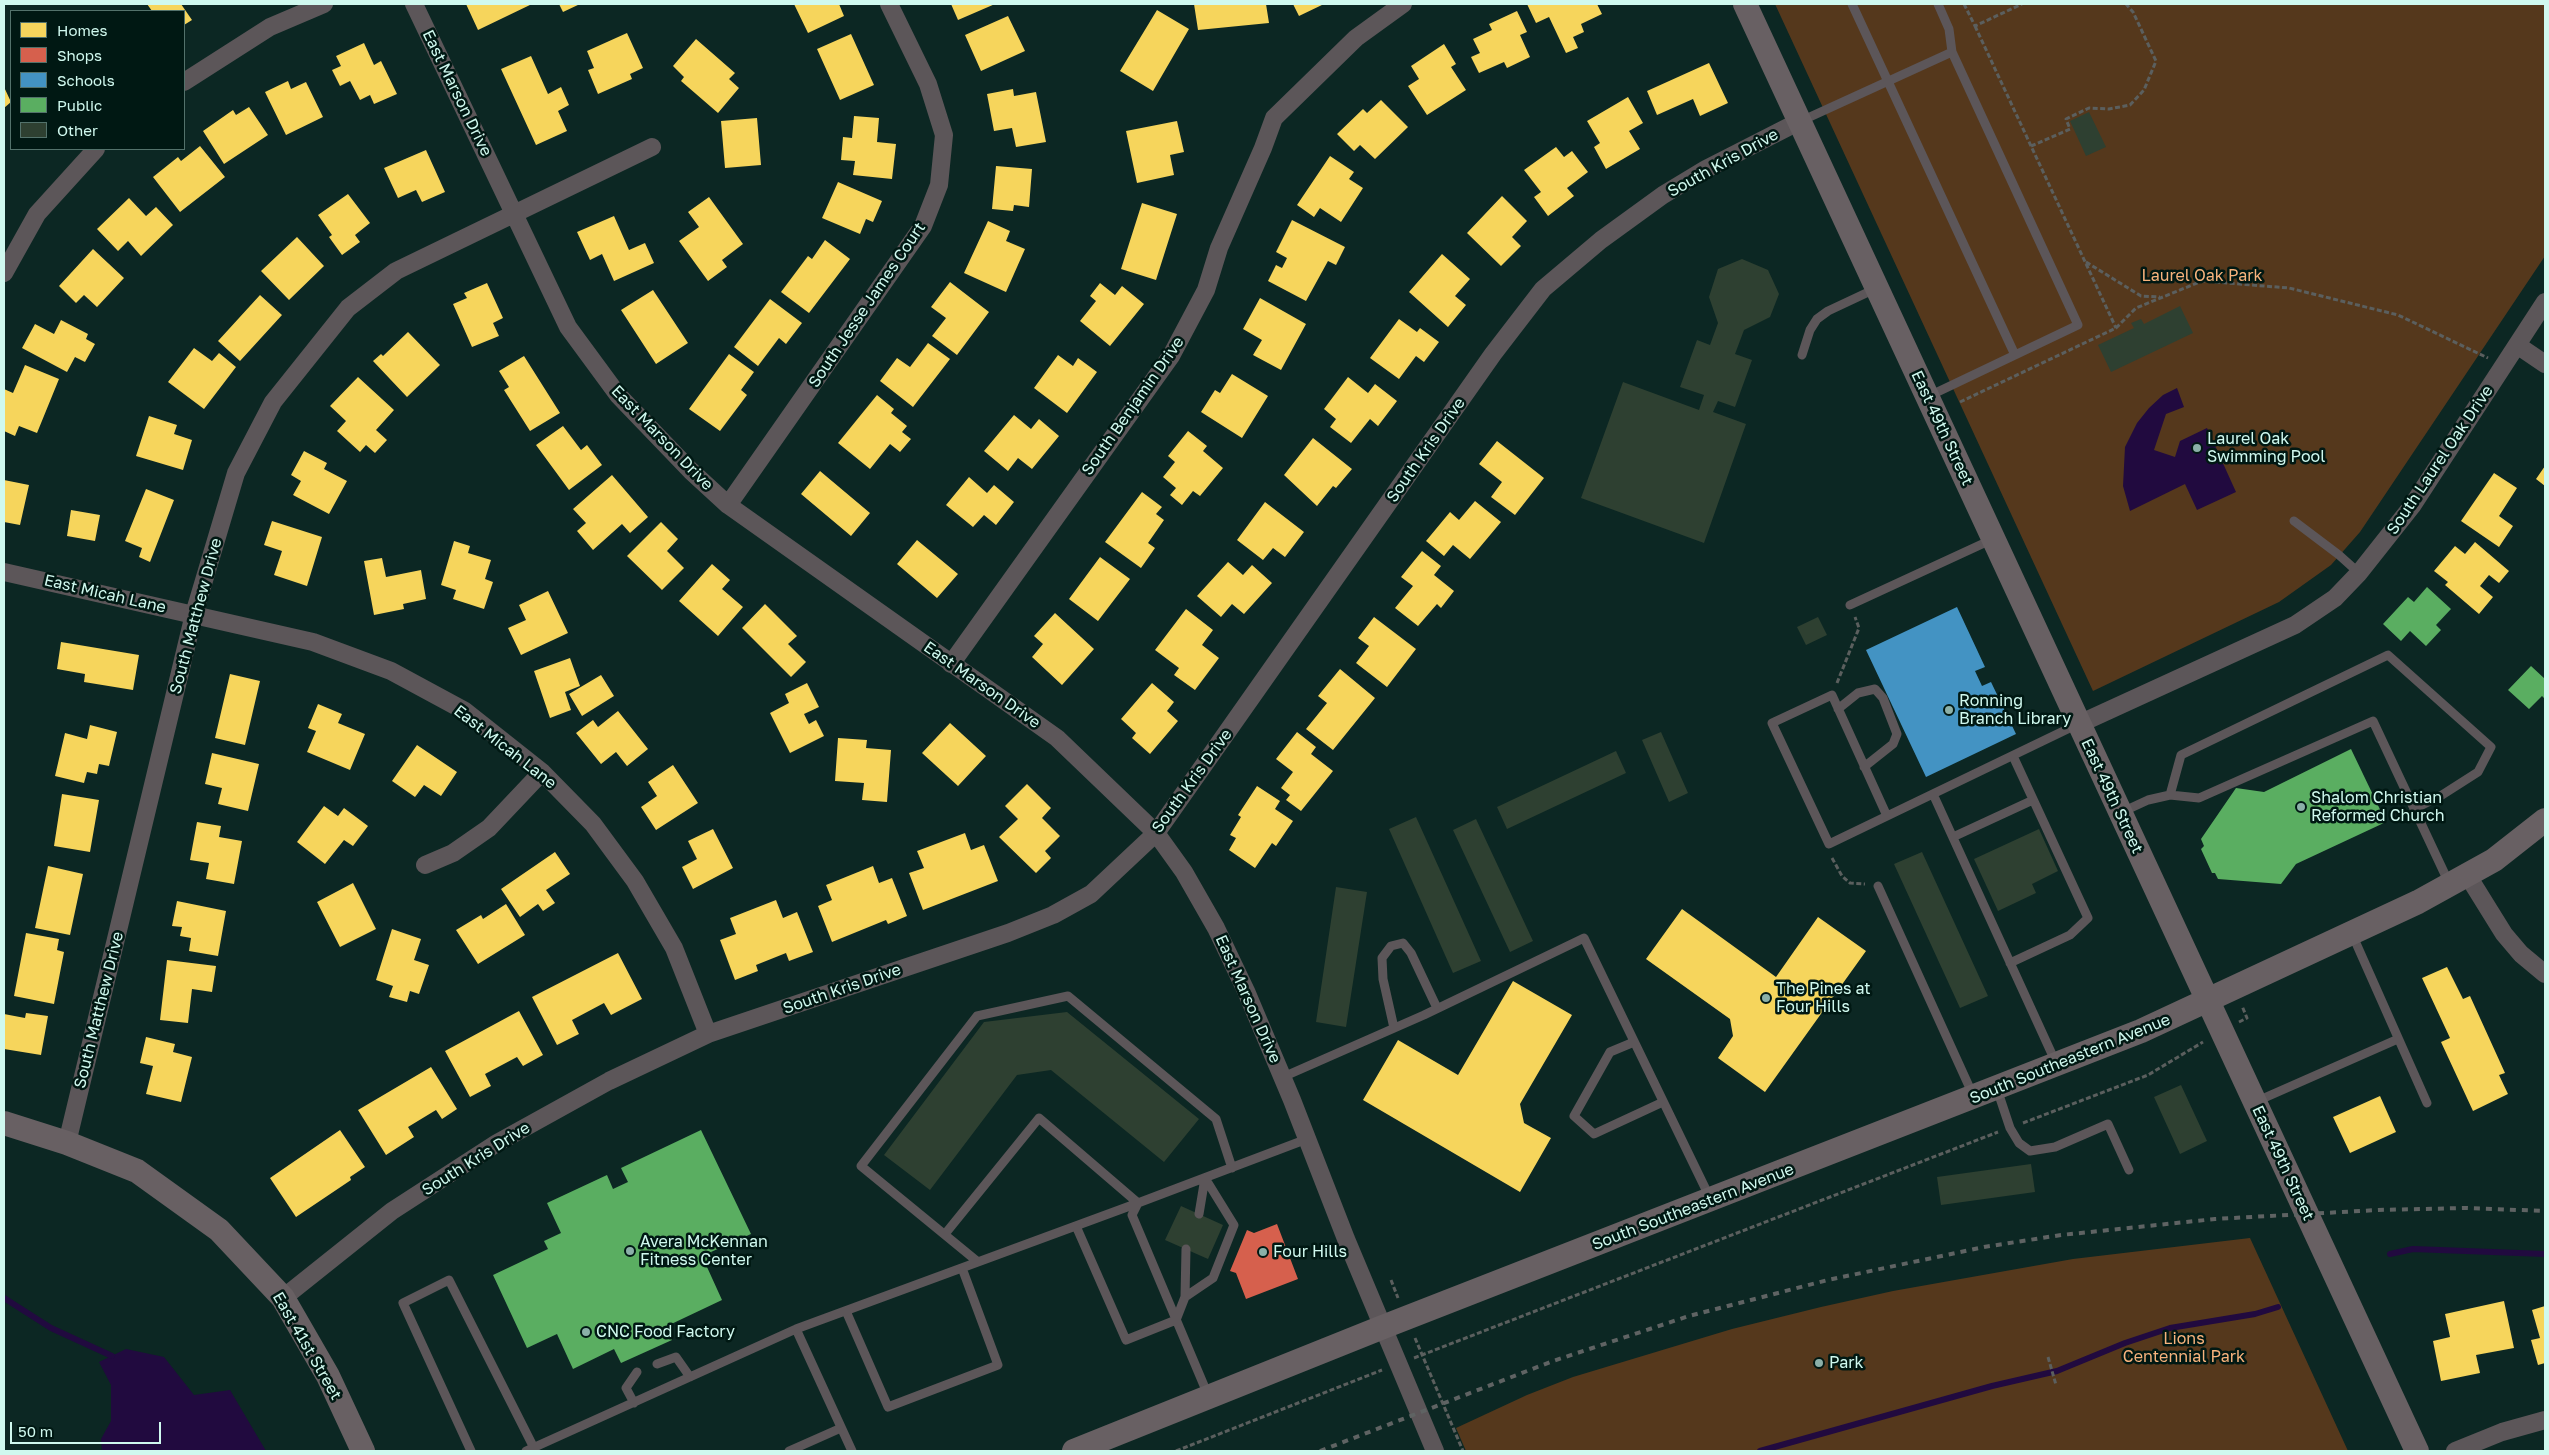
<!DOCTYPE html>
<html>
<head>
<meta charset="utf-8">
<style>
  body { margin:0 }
  #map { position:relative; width:2549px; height:1455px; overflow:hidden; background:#0c2723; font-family:"Golos Text",sans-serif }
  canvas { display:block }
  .frame { position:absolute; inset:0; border:5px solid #d0f9ef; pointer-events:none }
  .legend { position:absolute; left:10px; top:10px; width:175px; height:140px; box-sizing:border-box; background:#001813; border:1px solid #53726b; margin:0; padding:6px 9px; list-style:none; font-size:15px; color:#d0f9ef }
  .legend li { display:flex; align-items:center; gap:10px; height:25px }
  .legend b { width:25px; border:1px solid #53726b }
  .scale { position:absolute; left:10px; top:1422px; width:151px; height:22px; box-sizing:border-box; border:2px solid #d0f9ef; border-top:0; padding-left:6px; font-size:15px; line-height:18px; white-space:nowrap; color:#d0f9ef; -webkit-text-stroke:4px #001813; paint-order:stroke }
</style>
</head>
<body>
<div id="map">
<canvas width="2549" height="1455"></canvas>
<div class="frame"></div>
<ul class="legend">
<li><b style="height:14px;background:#f6d55c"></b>Homes</li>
<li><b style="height:14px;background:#d6604d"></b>Shops</li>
<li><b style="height:14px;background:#4393c3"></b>Schools</li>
<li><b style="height:14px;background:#5aae61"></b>Public</li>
<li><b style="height:14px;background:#2e4031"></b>Other</li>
</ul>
<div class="scale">50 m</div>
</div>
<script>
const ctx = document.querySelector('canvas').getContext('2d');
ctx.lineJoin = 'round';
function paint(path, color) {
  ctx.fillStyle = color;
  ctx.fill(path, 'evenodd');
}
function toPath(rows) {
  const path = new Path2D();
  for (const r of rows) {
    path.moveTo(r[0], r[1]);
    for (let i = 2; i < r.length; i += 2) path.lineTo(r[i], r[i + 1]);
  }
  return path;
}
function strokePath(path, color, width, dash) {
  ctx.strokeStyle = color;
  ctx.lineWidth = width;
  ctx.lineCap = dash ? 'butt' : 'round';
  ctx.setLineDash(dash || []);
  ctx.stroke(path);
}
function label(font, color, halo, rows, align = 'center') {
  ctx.font = font + ' "Golos Text",sans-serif';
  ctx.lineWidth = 5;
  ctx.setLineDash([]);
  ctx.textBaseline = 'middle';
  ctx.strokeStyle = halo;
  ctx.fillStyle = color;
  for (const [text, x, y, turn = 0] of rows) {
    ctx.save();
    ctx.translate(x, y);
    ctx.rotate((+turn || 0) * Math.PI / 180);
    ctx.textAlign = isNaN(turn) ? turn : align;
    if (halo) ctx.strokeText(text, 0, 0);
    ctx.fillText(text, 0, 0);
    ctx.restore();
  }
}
const green = toPath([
  [1775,4,2545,4,2545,256,2360,532,2331,565,2279,602,2093,691],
  [2250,1238,2348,1451,1466,1451,1456,1428,1527,1395,1573,1377,1732,1329,1821,1307,1893,1291,2073,1259]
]);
const water = toPath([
  [2177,388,2184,407,2166,414,2154,450,2175,457,2180,441,2207,428,2236,492,2197,510,2185,484,2130,511,2123,486,2125,447,2137,423,2149,408,2163,395],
  [126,1349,164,1357,194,1395,230,1390,266,1451,102,1451,101,1439,111,1421,111,1385,99,1362]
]);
const homes = toPath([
  [147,4,181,4,192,20,184,25,184,11,152,11],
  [466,4,532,4,478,30],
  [559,4,580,4,563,12],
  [794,4,839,4,844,16,808,33],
  [951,4,995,4,958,20],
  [1194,4,1266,4,1269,23,1198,30],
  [1293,4,1324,4,1299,16],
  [1527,4,1597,4,1602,14,1581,24,1584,32,1573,37,1578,48,1566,53,1549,17,1536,23],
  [1157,10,1189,29,1153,91,1120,71],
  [1517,11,1527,32,1520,35,1530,57,1507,68,1504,62,1479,73,1471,57,1480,53,1473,39,1492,30,1489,24],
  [1008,16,1025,51,981,71,965,35],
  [627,33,643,68,630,74,632,79,598,94,588,70,594,68,587,51],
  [851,34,874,85,840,100,817,49],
  [696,39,735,73,729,79,739,88,718,113,681,81,684,77,673,66],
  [364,43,374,65,381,61,397,94,374,104,370,95,360,100,350,81,340,86,332,70,341,66,336,56],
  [1444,44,1456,64,1451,67,1466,90,1427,115,1408,86,1419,79,1411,66],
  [531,56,548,94,561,87,569,105,558,111,567,131,536,145,501,69],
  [1709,63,1728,103,1700,116,1693,99,1657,115,1647,91],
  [288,81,291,89,306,82,323,117,286,135,265,92],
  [4,87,11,102,4,108],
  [1013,89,1014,96,1036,92,1046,142,1016,147,1012,128,994,131,987,94],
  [1628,97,1643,123,1629,131,1640,149,1606,169,1594,147,1600,143,1587,121],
  [1381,100,1408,127,1375,159,1360,145,1354,151,1337,134,1363,109,1367,113],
  [249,107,268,135,224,164,203,131,233,110,236,115],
  [854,116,879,118,877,142,896,144,892,179,853,175,855,161,841,160,843,137,852,138],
  [757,118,761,165,725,168,721,121],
  [1177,121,1184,152,1170,155,1174,175,1137,183,1126,131],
  [200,146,225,177,180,212,153,177,178,157,181,161],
  [1556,147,1564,157,1572,151,1588,172,1567,188,1574,196,1548,216,1534,197,1541,192,1524,170],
  [426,150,445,192,422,202,416,190,398,198,384,168],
  [1330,156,1354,172,1349,179,1363,188,1341,222,1320,208,1314,217,1297,205],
  [996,166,1032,169,1029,207,1014,205,1013,211,992,209],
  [838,182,882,201,873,222,866,219,860,234,822,218],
  [348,194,370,223,355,235,360,242,342,255,329,237,332,235,318,215],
  [1502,196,1527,221,1512,237,1521,246,1501,266,1467,233],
  [709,197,743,244,722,260,727,267,708,281,679,241,699,227,688,212],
  [129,198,146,216,156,207,173,225,141,256,128,241,118,251,97,229],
  [1142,203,1177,214,1156,280,1121,269],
  [614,216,629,250,645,243,654,263,614,281,602,254,590,260,577,232],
  [1292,220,1345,247,1336,265,1328,261,1306,301,1268,281,1276,265,1282,268,1287,258,1276,252],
  [988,221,1010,231,1006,241,1025,249,1006,292,964,273],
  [297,237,324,266,289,300,261,271],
  [825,240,850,259,809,313,781,292,808,256,812,259],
  [93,249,124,278,97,307,84,295,76,303,59,286],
  [1442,254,1470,279,1455,296,1466,305,1448,327,1409,292],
  [950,282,989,312,957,355,932,336,946,318,931,307],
  [487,283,503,318,493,323,499,336,472,347,453,304,467,298,464,293],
  [1100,283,1115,295,1122,286,1144,304,1110,346,1080,321,1096,301,1090,296],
  [653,290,688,343,656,364,621,310],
  [260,295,282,315,240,361,218,341],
  [1260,298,1306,324,1281,370,1253,355,1262,340,1243,329],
  [770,299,802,323,786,344,779,338,758,366,734,347],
  [1399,319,1417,332,1420,328,1439,342,1424,362,1416,356,1399,379,1370,358],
  [61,320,88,334,86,339,95,344,85,362,75,357,67,372,22,348,35,324,54,334],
  [408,332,440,365,407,397,373,361,381,354,383,356],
  [928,343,950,359,913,407,880,381,897,358,910,367],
  [194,348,212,361,219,353,236,367,204,409,168,382],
  [729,354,754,372,741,390,747,395,720,431,689,409],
  [1058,355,1073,366,1078,358,1097,372,1067,413,1034,388],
  [524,356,560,413,530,431,504,390,509,387,499,371],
  [25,365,59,379,37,433,19,426,15,436,4,431,4,389,13,393],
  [1232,374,1268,396,1242,438,1201,412,1215,390,1220,393],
  [358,377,394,410,376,430,387,440,375,453,366,445,360,452,337,431,346,421,330,406],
  [1348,377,1368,393,1375,384,1397,401,1378,426,1370,419,1351,443,1330,427,1336,419,1324,409],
  [877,395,894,409,891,413,907,426,902,432,911,439,900,452,890,444,870,469,838,443],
  [1014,415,1031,429,1039,419,1059,436,1032,469,1018,458,1008,471,984,451],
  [149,416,177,425,174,434,192,440,183,470,136,456],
  [563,426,581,450,587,445,602,465,569,490,536,445],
  [1188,431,1207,446,1203,451,1223,468,1200,496,1193,491,1182,505,1170,495,1176,488,1163,477,1175,462,1168,456],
  [1313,438,1352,469,1336,488,1333,486,1317,506,1284,475],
  [1497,441,1544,478,1515,515,1491,497,1502,482,1479,464],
  [304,451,327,463,324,469,347,481,329,514,293,495,301,481,291,475],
  [2545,466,2545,486,2536,479],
  [820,471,870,513,851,536,801,494],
  [2494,473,2517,488,2499,516,2513,526,2499,547,2461,521],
  [612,475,648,517,630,533,622,524,593,550,577,531,586,523,573,509],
  [969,477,987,493,994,485,1014,502,996,525,984,515,973,527,946,505],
  [4,480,29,485,20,525,4,522],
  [146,489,174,500,150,562,139,557,142,548,125,541],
  [1142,492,1162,507,1156,514,1164,520,1148,543,1155,548,1141,568,1105,542],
  [1475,501,1501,522,1470,559,1453,545,1444,556,1426,541,1450,512,1459,520],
  [1265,502,1304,532,1285,557,1273,548,1263,560,1237,540],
  [71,510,100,515,95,541,67,536],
  [272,521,322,537,307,586,274,575,282,551,264,545],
  [661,522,678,539,667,551,684,568,662,590,627,556],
  [917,540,958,574,937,598,897,564],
  [454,541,470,546,468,553,491,560,485,579,493,582,484,609,453,599,456,590,441,585],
  [2475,542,2509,571,2499,583,2489,575,2480,586,2493,597,2479,614,2445,585,2448,582,2434,571,2455,546,2465,554],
  [1422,551,1441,566,1434,575,1454,591,1441,608,1437,604,1418,626,1395,608,1413,586,1401,577],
  [1100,557,1130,579,1098,621,1069,599],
  [382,558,386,577,421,570,426,599,403,604,404,609,374,615,364,561],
  [1228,562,1243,575,1252,565,1272,583,1244,614,1232,604,1221,617,1197,596],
  [712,564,730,580,722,589,743,607,718,636,679,601],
  [548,591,568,633,521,655,508,628,526,620,519,605],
  [765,604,797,636,788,644,806,662,791,677,742,628],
  [1186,609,1213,630,1202,645,1219,658,1195,690,1174,675,1179,668,1155,650],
  [1055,613,1094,649,1062,685,1032,657,1043,644,1034,636],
  [1374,617,1416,649,1387,687,1356,663,1369,646,1358,638],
  [61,642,139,655,133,690,84,682,85,674,57,669],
  [570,658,580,686,565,692,571,710,550,718,534,671],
  [1340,669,1375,698,1333,750,1306,729,1327,703,1318,696],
  [230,674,260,681,245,745,215,738],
  [601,675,614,696,582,716,569,694],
  [807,683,819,707,804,714,809,724,816,720,824,736,790,753,770,713,789,703,785,694],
  [1152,683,1174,702,1167,711,1178,721,1150,754,1132,738,1136,733,1121,719],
  [318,704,342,714,338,723,365,734,350,770,307,752,316,731,308,728],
  [618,711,648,749,627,766,616,752,601,764,576,733,593,720,598,727],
  [950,723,986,756,958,786,922,753],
  [90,725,117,732,109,766,99,764,97,774,87,772,84,783,55,776,65,733,87,739],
  [1297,732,1316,747,1311,754,1333,771,1301,811,1286,800,1290,795,1281,788,1293,772,1276,759],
  [838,738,867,740,866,748,891,750,887,802,862,800,864,783,835,781],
  [417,745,457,772,441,796,424,785,415,797,392,781],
  [212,753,259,764,248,811,218,804,222,788,205,784],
  [673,765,698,803,656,830,641,807,657,796,648,782],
  [1027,784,1051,808,1042,818,1060,836,1045,851,1051,858,1036,873,999,837,1018,819,1005,806],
  [1257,786,1280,801,1275,809,1293,821,1276,846,1272,843,1255,868,1229,850,1236,838,1230,835,1241,817,1238,815],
  [62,794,99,800,90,852,54,846],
  [324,806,338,816,344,808,368,826,353,846,344,840,325,864,297,842],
  [197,822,221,826,219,837,242,841,234,884,206,879,209,863,190,860],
  [713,829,733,868,693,889,682,867,697,859,688,841],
  [965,833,971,850,984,845,998,881,923,910,909,873,924,868,917,851],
  [555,852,570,874,546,890,555,903,543,911,538,904,520,917,501,889],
  [48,866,83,874,70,935,35,928],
  [873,866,879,883,892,878,907,916,888,924,886,920,832,942,818,906,832,900,826,885],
  [353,883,376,929,340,947,317,902],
  [776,900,783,918,797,912,813,952,789,961,786,953,756,965,758,971,735,980,720,940,736,934,730,918],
  [177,901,226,911,218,956,189,951,191,938,180,936,182,927,172,926],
  [506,904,525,935,478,964,456,930,481,915,483,919],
  [1682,909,1776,977,1818,917,1866,951,1765,1092,1718,1058,1733,1036,1730,1019,1646,959],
  [392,929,421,939,414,960,429,965,419,994,410,991,407,1002,389,997,393,986,376,980],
  [26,933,59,939,57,950,64,952,54,1004,14,996],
  [618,953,642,999,611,1015,604,1003,572,1020,579,1034,557,1045,532,997],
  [167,960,216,966,212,992,192,989,188,1023,160,1020],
  [2447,967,2463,999,2470,996,2505,1073,2499,1075,2508,1094,2473,1111,2441,1042,2450,1038,2422,978],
  [1513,981,1572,1015,1520,1104,1524,1123,1551,1138,1520,1192,1363,1100,1398,1040,1458,1075],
  [519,1011,543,1055,523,1066,517,1057,485,1074,491,1086,470,1097,445,1051],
  [26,1013,48,1016,41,1055,4,1049,4,1014,25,1018],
  [146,1037,175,1044,173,1052,192,1057,181,1102,146,1094,153,1066,140,1063],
  [431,1067,457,1109,442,1119,436,1110,408,1127,414,1137,386,1155,358,1110],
  [2380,1096,2396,1132,2350,1153,2333,1117],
  [340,1130,365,1167,350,1177,351,1180,296,1217,270,1178],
  [2504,1301,2514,1348,2476,1355,2480,1373,2441,1381,2433,1341,2450,1337,2445,1314],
  [2545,1306,2545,1363,2538,1365,2531,1340,2540,1338,2532,1310]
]);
const shops = toPath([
  [1277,1224,1298,1279,1246,1299,1236,1273,1230,1271,1247,1230,1254,1233]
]);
const schools = toPath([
  [1957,607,1985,667,1975,671,1982,686,1991,682,2016,734,1926,777,1866,650]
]);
const public = toPath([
  [2427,587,2451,609,2436,625,2441,630,2426,646,2410,631,2401,641,2383,624,2408,597,2414,602],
  [2531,666,2545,679,2545,699,2542,696,2529,709,2508,690],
  [2351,749,2386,822,2296,864,2281,884,2218,879,2215,873,2212,873,2201,849,2204,846,2201,839,2236,788,2264,792],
  [701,1130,751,1234,711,1252,716,1262,707,1267,722,1300,665,1327,672,1340,621,1363,614,1349,573,1369,557,1334,527,1348,493,1275,548,1249,544,1241,561,1233,547,1203,607,1175,613,1189,628,1182,621,1168]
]);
const stream = toPath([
  [2390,1254,2413,1249,2545,1254],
  [4,1298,51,1328,112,1356],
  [1760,1451,1992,1386,2057,1371,2125,1343,2170,1328,2255,1314,2278,1307]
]);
const building = toPath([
  [2089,112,2106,147,2086,156,2070,121],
  [1742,259,1768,270,1779,294,1770,317,1744,330,1735,354,1752,360,1735,407,1718,401,1713,412,1746,424,1704,543,1581,498,1623,382,1699,410,1704,395,1680,387,1697,340,1710,345,1718,323,1709,297,1718,269],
  [2180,306,2193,333,2111,372,2098,345,2134,328,2131,323,2141,319,2144,324],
  [1818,617,1827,635,1806,645,1797,627],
  [1661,732,1688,793,1669,802,1642,740],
  [1616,751,1626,773,1507,829,1497,807],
  [1416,817,1481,961,1453,973,1389,829],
  [1476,819,1533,941,1510,952,1453,830],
  [2039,829,2058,871,2032,884,2036,893,1998,911,1974,859],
  [1922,852,1988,996,1960,1008,1894,864],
  [1336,887,1367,892,1346,1027,1316,1022],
  [1067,1012,1199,1119,1164,1162,1051,1070,1017,1075,930,1190,884,1155,984,1022],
  [2181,1085,2207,1141,2180,1154,2154,1097],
  [2031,1164,2035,1192,1941,1205,1937,1177],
  [1181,1206,1223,1225,1208,1259,1165,1240]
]);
const path = toPath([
  [1964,4,1975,26,2022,4],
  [1975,26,2116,328],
  [2031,146,2070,129,2066,119,2089,108,2109,109,2130,105,2144,90,2156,61,2133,12,2126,4],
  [2086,262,2141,296,2160,297],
  [1960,402,2116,328,2136,308,2202,281,2289,288,2398,315,2488,358],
  [1837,683,1859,628,1855,617],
  [1832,858,1842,876,1850,883,1865,884],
  [2239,1022,2247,1018,2242,1006],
  [2023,1123,2148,1075,2203,1042],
  [1391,1280,1398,1298],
  [1415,1338,1463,1451],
  [2048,1357,2056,1385],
  [1414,1358,1998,1132],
  [1718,1450,1718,1451],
  [1176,1451,1382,1370]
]);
const lane = toPath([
  [1852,4,2015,355],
  [1801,121,1952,52],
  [1802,355,1810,330,1817,319,1828,311,1877,288],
  [1929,396,2078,325,1952,52,1949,29,1938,4],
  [2294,521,2339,555,2359,573],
  [1850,605,1993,539],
  [1838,709,1858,693,1875,689,1883,698,1897,734,1893,744,1864,767],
  [1933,794,2056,1063],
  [2170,795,2181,755,2388,655,2491,747,2478,772,2442,795,2414,809],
  [2122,812,2148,800,2170,795,2199,798,2373,721,2449,883],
  [1887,816,1832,695,1772,723,1829,844,2078,724],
  [1953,837,2033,800],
  [1878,886,1973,1095],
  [2352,934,2427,1103],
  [2010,963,2070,935,2088,918,2013,756],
  [1394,1028,1383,979,1382,958,1391,946,1403,943,1411,953,1437,1008],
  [1634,1042,1610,1052,1574,1116,1594,1134,1663,1102],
  [1283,1077,1424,1015,1584,938,1710,1198],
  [1997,1089,2010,1128,2019,1143,2030,1151,2055,1147,2108,1124,2129,1170],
  [2255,1102,2398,1039],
  [1199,1214,1205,1178],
  [1076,1226,1126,1340,1176,1320,1185,1297,1186,1249],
  [978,1262,861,1166,977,1016,1068,996,1216,1119,1232,1168],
  [1185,1297,1213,1278,1234,1225,1205,1178],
  [846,1311,888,1407,998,1365,962,1268],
  [657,1364,676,1357,690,1377],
  [1208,1395,1132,1215,1138,1203,1307,1139],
  [634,1403,626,1388,637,1372],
  [471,1451,403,1303,449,1280,534,1448],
  [526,1451,796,1329],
  [789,1451,841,1428],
  [852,1451,796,1329,1138,1203,1039,1118,945,1234]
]);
const street = toPath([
  [414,4,568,327,618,395,691,471,728,505,1057,738,1156,833,1184,872,1216,928,1246,991,1292,1100,1346,1239,1435,1451],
  [184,82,270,27,324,4],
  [4,273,37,214,96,149],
  [2517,345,2545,364],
  [728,505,923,226,939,185,944,135,928,84,889,4],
  [4,572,313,642,391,671,465,711,542,772,593,824,635,881,674,948,708,1034],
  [951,664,1171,356,1206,290,1219,248,1263,148,1274,118,1356,38,1403,4],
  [2079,724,2295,625,2335,598,2359,573,2412,506,2545,302],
  [425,865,453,853,489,828,542,772],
  [2468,876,2504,934,2521,954,2545,974],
  [67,1143,194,614,236,473,273,402,348,308,396,271,652,147],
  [283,1298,392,1211,497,1143,609,1081,708,1034,1008,933,1053,915,1091,894,1156,833,1493,354,1543,289,1601,240,1663,195,1706,169,1800,121],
  [2455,1451,2502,1432,2545,1420]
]);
const secondary = toPath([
  [1745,4,2417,1451],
  [4,1123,67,1143,137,1171,219,1230,283,1298,328,1376,363,1451],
  [1074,1451,1383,1327,2141,1031,2418,902,2494,860,2545,820]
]);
const rail = toPath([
  [1320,1451,1553,1361,1689,1316,1828,1280,1984,1247,2061,1235,2215,1219,2378,1210,2466,1208,2545,1211]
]);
const markers = [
  [2197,448,5,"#8bb0a8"],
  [1949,710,5,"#8bb0a8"],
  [2301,807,5,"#8bb0a8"],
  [1766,998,5,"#8bb0a8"],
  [630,1251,5,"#8bb0a8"],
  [1263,1252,5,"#8bb0a8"],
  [586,1332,5,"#8bb0a8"],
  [1819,1363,5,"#8bb0a8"]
];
const streetNames = [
  ["East Marson Drive",457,93,64],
  ["South Kris Drive",1723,163,-29],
  ["South Jesse James Court",867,305,-56],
  ["South Benjamin Drive",1133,406,-55],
  ["East 49th Street",1942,428,65],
  ["East Marson Drive",662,438,46],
  ["South Kris Drive",1426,450,-55],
  ["South Laurel Oak Drive",2440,460,-56],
  ["East Micah Lane",105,594,13],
  ["South Matthew Drive",196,616,-75],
  ["East Marson Drive",982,685,35],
  ["East Micah Lane",505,747,38],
  ["South Kris Drive",1192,781,-54],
  ["East 49th Street",2112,796,65],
  ["South Kris Drive",842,989,-19],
  ["East Marson Drive",1248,999,66],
  ["South Matthew Drive",99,1010,-76],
  ["South Southeastern Avenue",2070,1059,-22],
  ["South Kris Drive",476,1159,-32],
  ["East 49th Street",2283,1163,65],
  ["South Southeastern Avenue",1693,1207,-21],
  ["East 41st Street",307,1346,60]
];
const parkNames = [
  ["Laurel Oak Park",2202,276],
  ["Lions",2184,1339],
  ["Centennial Park",2184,1357]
];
const poiNames = [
  ["Laurel Oak",2207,439],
  ["Swimming Pool",2207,457],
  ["Ronning",1959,701],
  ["Branch Library",1959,719],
  ["Shalom Christian",2311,798],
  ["Reformed Church",2311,816],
  ["The Pines at",1776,989],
  ["Four Hills",1776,1007],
  ["Avera McKennan",640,1242],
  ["Fitness Center",640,1260],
  ["Four Hills",1273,1252],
  ["CNC Food Factory",596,1332],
  ["Park",1829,1363]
];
paint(green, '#55381c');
paint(water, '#210a3f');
paint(homes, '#f6d55c');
paint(shops, '#d6604d');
paint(schools, '#4393c3');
paint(public, '#5aae61');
strokePath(stream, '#210a3f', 6);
paint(building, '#2e4031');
strokePath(path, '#5b5f5e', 3, [5, 2.5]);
strokePath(lane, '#5c5659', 9);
strokePath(street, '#5c5659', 18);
strokePath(secondary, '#686063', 24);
strokePath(rail, '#5f6363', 4, [6, 6]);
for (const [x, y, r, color] of markers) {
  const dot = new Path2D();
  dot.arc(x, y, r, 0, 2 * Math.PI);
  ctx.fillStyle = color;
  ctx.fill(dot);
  strokePath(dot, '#001813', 2);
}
label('16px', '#d0f9ef', '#001813', streetNames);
label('16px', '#f7b37d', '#001813', parkNames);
label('16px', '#d0f9ef', '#001813', poiNames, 'left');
</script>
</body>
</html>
